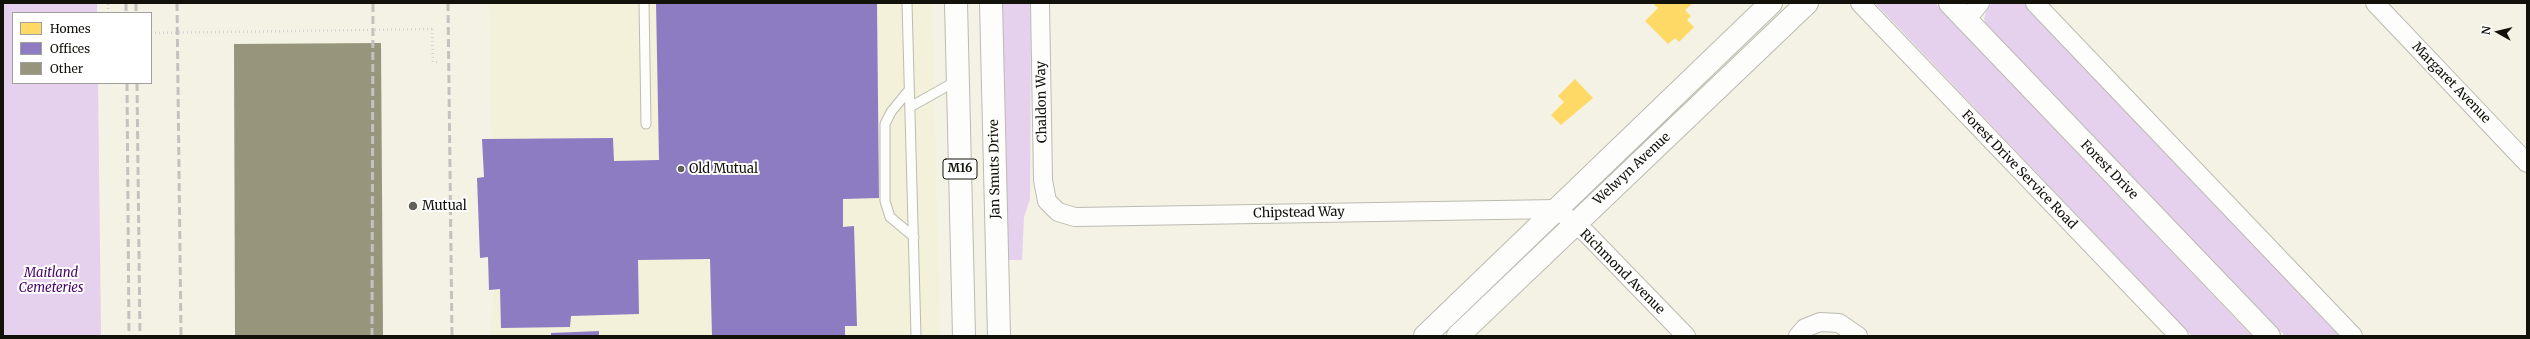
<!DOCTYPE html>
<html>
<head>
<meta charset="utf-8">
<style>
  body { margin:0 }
  #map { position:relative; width:2530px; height:339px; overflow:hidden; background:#f3f2e5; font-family:Merriweather,serif }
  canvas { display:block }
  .frame { position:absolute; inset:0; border:4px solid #13120a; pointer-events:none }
  .legend { position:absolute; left:12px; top:12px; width:140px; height:72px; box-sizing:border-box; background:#fff; border:1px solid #a1a09d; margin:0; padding:5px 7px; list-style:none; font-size:12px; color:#13120a }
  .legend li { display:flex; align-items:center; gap:8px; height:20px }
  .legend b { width:20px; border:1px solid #a1a09d }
  .north { position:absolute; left:2478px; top:12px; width:40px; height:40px; -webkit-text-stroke:3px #fff; paint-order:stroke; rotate:278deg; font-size:11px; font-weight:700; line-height:16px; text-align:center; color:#13120a }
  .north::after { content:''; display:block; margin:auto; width:14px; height:18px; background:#13120a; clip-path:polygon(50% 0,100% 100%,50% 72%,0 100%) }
</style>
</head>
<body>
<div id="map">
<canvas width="2530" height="339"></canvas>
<div class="frame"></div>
<ul class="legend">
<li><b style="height:11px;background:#ffd966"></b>Homes</li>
<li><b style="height:11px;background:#8e7cc3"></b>Offices</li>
<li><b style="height:11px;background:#98957d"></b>Other</li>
</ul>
<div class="north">N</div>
</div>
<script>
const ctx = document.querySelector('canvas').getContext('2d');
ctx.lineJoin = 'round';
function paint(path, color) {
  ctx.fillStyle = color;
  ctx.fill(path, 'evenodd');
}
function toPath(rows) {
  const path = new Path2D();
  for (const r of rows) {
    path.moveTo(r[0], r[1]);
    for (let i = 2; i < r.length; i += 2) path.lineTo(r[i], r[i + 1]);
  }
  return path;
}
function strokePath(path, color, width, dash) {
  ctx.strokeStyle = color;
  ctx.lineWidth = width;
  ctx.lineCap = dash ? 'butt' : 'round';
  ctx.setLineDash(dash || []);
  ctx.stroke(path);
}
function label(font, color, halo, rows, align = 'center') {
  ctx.font = font + ' Merriweather,serif';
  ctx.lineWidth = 4;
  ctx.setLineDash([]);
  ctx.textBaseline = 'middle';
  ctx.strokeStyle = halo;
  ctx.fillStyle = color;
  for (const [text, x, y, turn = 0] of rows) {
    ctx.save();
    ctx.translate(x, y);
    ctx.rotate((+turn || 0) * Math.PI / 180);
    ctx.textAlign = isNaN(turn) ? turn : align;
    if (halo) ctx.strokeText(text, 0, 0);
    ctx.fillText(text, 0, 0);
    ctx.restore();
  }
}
const built = toPath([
  [489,3,932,3,940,336,490,336,494,289]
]);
const green = toPath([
  [3,3,97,3,97,13,13,13,13,83,98,83,101,336,3,336],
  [1000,3,1031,3,1030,199,1024,217,1022,260,1008,260],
  [1875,3,1935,3,2252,336,2192,336],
  [1992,3,2026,3,2345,336,2285,336,1986,27,1984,19,1987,9]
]);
const homes = toPath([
  [1656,3,1693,3,1685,10,1691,16,1687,20,1694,27,1679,42,1675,38,1668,44,1645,21,1658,8,1654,5],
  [1575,79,1593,98,1561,125,1551,115,1564,102,1558,96]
]);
const offices = toPath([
  [656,3,877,3,879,198,843,199,843,227,854,226,857,326,845,326,845,336,712,336,710,259,638,260,639,314,571,316,570,327,501,328,500,289,489,290,488,257,480,258,477,178,484,177,482,139,613,138,614,161,659,160],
  [599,331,599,336,551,336,551,333]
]);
const building = toPath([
  [381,43,383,336,235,336,234,44]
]);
const path = toPath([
  [108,13,108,3],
  [432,29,433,62,440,62]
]);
const lane = toPath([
  [644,3,646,124],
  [907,3,916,336],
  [909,90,891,112,885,124,885,201,890,217,914,237],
  [910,107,958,80]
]);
const street = toPath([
  [1040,3,1043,180,1047,201,1058,212,1075,217,1557,209,1587,234,1686,336],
  [1860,3,2179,336],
  [2035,3,2353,336],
  [2375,3,2527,163],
  [1966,20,1980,3],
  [1798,336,1805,328,1820,322,1839,323,1858,336]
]);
const secondary = toPath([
  [1950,3,2269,336],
  [1425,336,1771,3],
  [1458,336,1807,3]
]);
const primary = toPath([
  [956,3,964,336],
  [991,3,999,336]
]);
const rail = toPath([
  [126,3,126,13],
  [136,3,136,13],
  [177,3,181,336],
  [448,3,452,336],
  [127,83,129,336],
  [137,83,140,336],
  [372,336,373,3]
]);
const pathBridge = toPath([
  [151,33,432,29]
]);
const markers = [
  [681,169,4,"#616057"],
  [413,206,5,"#616057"]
];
const shields = [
  [960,169,34]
];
const shieldNames = [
  ["M16",960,169]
];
const streetNames = [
  ["Margaret Avenue",2451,83,46],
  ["Chaldon Way",1042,102,-91],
  ["Jan Smuts Drive",995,169,-91],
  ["Welwyn Avenue",1632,169,-43],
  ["Forest Drive Service Road",2019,170,46],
  ["Forest Drive",2109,170,46],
  ["Chipstead Way",1299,213,-1],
  ["Richmond Avenue",1622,272,45]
];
const poiNames = [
  ["Old Mutual",689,169],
  ["Mutual",422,206]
];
const parkNames = [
  ["Maitland",51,273],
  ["Cemeteries",51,288]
];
paint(built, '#f4f1da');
paint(green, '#e5d0ed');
paint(homes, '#ffd966');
paint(offices, '#8e7cc3');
paint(building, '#98957d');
strokePath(lane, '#bcbbb1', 11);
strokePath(street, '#bcbbb1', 20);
strokePath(secondary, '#bcbbb1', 24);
strokePath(primary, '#bcbbb1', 24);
strokePath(path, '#d4d3cf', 2.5, [1, 3]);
strokePath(lane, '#fdfdfb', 9);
strokePath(street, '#fdfdfb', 18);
strokePath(secondary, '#fdfdfb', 22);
strokePath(primary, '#fdfdfb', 22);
strokePath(rail, '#c3c2bf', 3, [8, 4]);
strokePath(pathBridge, '#d4d3cf', 2.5, [1, 3]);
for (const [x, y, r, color] of markers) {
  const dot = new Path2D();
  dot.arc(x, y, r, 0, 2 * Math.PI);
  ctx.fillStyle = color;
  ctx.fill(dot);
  strokePath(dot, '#fff', 1.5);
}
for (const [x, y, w] of shields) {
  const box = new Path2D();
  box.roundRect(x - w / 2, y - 10, w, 20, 3);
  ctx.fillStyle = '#fff';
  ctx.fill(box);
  strokePath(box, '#13120a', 1);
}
label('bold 12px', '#13120a', null, shieldNames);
label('13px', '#13120a', '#fff', streetNames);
label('13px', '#13120a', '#fff', poiNames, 'left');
label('italic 13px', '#4a036b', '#fff', parkNames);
</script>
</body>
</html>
